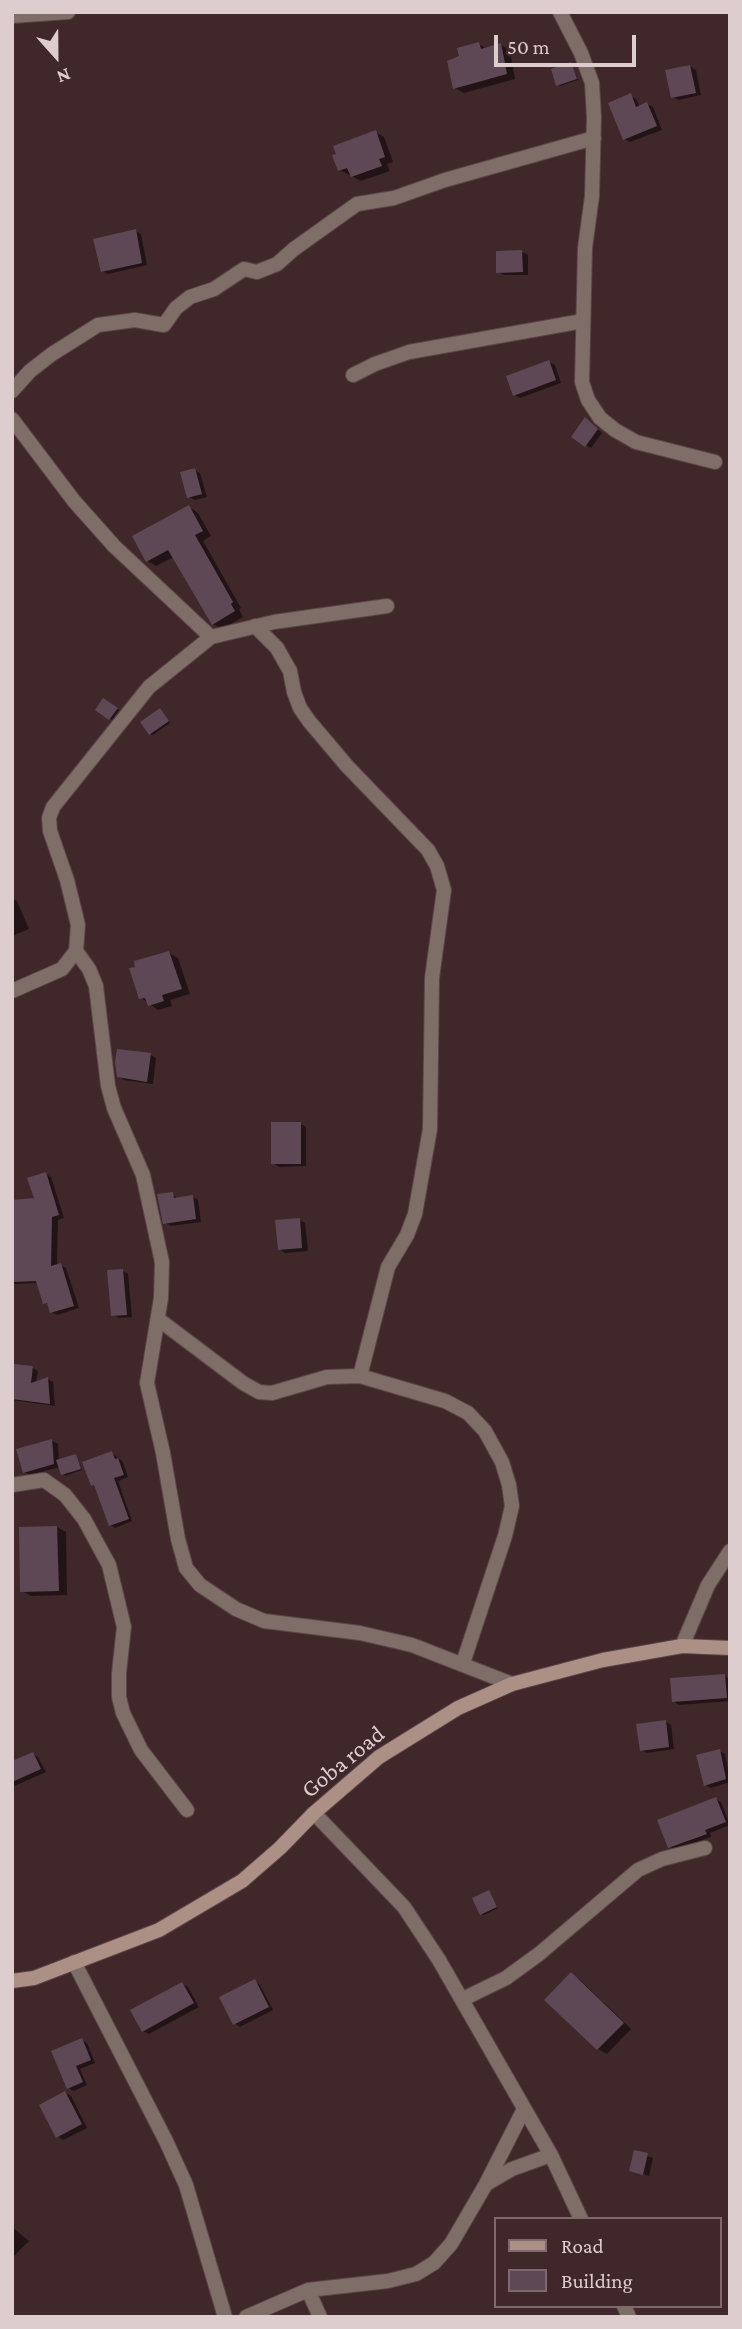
<!DOCTYPE html>
<html>
<head>
<meta charset="utf-8">
<style>
  body { margin:0 }
  #map { position:relative; width:742px; height:2329px; overflow:hidden; background:#40272a; font-family:"Crimson Pro",serif }
  canvas { display:block }
  .frame { position:absolute; inset:0; border:14px solid #decdce; pointer-events:none }
  .legend { position:absolute; left:494px; top:2217px; width:228px; height:91px; box-sizing:border-box; background:#40272a; border:2px solid #7f696c; margin:0; padding:9px 12px; list-style:none; font-size:21px; color:#decdce }
  .legend li { display:flex; align-items:center; gap:14px; height:35px }
  .legend b { width:35px; border:2px solid #7f696c }
  .north { position:absolute; left:21px; top:21px; width:70px; height:70px; -webkit-text-stroke:5px #40272a; paint-order:stroke; rotate:159deg; font-size:19px; font-weight:700; line-height:28px; text-align:center; color:#decdce }
  .north::after { content:''; display:block; margin:auto; width:24px; height:32px; background:#decdce; clip-path:polygon(50% 0,100% 100%,50% 72%,0 100%) }
  .scale { position:absolute; left:494px; top:35px; width:142px; height:32px; box-sizing:border-box; border:4px solid #decdce; border-top:0; padding-left:9px; font-size:21px; line-height:24px; white-space:nowrap; color:#decdce; -webkit-text-stroke:5px #40272a; paint-order:stroke }
</style>
</head>
<body>
<div id="map">
<canvas width="742" height="2329"></canvas>
<div class="frame"></div>
<ul class="legend">
<li><b style="height:9px;background:#ac9086"></b>Road</li>
<li><b style="height:19px;background:#5f4855"></b>Building</li>
</ul>
<div class="north">N</div>
<div class="scale">50 m</div>
</div>
<script>
const ctx = document.querySelector('canvas').getContext('2d');
ctx.lineJoin = 'round';
function paint(path, color) {
  ctx.fillStyle = color;
  ctx.fill(path, 'evenodd');
}
function toPath(rows) {
  const path = new Path2D();
  for (const r of rows) {
    path.moveTo(r[0], r[1]);
    for (let i = 2; i < r.length; i += 2) path.lineTo(r[i], r[i + 1]);
  }
  return path;
}
function strokePath(path, color, width, dash) {
  ctx.strokeStyle = color;
  ctx.lineWidth = width;
  ctx.lineCap = dash ? 'butt' : 'round';
  ctx.setLineDash(dash || []);
  ctx.stroke(path);
}
function label(font, color, halo, rows, align = 'center') {
  ctx.font = font + ' "Crimson Pro",serif';
  ctx.lineWidth = 5;
  ctx.setLineDash([]);
  ctx.textBaseline = 'middle';
  ctx.strokeStyle = halo;
  ctx.fillStyle = color;
  for (const [text, x, y, turn = 0] of rows) {
    ctx.save();
    ctx.translate(x, y);
    ctx.rotate((+turn || 0) * Math.PI / 180);
    ctx.textAlign = isNaN(turn) ? turn : align;
    if (halo) ctx.strokeText(text, 0, 0);
    ctx.fillText(text, 0, 0);
    ctx.restore();
  }
}
const shadow = toPath([
  [479,44,487,49,501,45,510,50,515,79,464,93,455,88,461,57],
  [571,64,578,80,560,86,558,84],
  [690,66,696,70,701,95,679,100,673,97],
  [630,95,636,99,640,107,647,104,653,107,662,130,630,142,624,139],
  [375,132,384,137,393,162,387,164,390,171,361,181,340,170],
  [136,231,141,234,147,265,108,274,102,271],
  [522,252,528,255,528,275,504,275,498,272],
  [549,362,555,365,561,383,520,398,514,395],
  [591,423,602,433,591,448,586,445],
  [194,470,200,473,207,497,195,500,189,497],
  [189,507,198,513,211,536,203,541,241,608,239,609,243,617,222,629,213,624,174,557,156,566,147,561],
  [104,700,119,710,112,720,97,710],
  [162,711,170,723,153,735,150,734],
  [12,898,17,901,29,929,12,936],
  [169,953,178,958,190,994,170,1000,172,1006,158,1010,141,998],
  [151,1055,156,1058,153,1084,124,1080,118,1076],
  [301,1124,306,1127,306,1166,279,1167,273,1163],
  [46,1174,51,1177,64,1218,58,1220,57,1266,60,1265,66,1268,79,1308,57,1315,51,1312,49,1305,44,1302,38,1283,12,1284,12,1252],
  [172,1194,178,1199,193,1197,198,1200,201,1222,171,1226,165,1223],
  [299,1220,305,1223,308,1251,285,1253,279,1249],
  [122,1270,128,1274,132,1317,119,1318,113,1315],
  [12,1365,33,1368,38,1371,36,1383,48,1379,53,1382,55,1406,12,1400],
  [52,1441,58,1444,59,1461,76,1456,82,1470,65,1476,60,1467,30,1475,24,1472,18,1450],
  [112,1453,123,1462,128,1477,118,1481,132,1521,115,1528,110,1525,97,1487,93,1485],
  [57,1527,66,1532,67,1595,31,1596,22,1591],
  [724,1676,730,1679,730,1701,679,1705,673,1701],
  [665,1721,671,1725,674,1749,647,1753,641,1750],
  [720,1751,725,1754,730,1782,711,1788,705,1785],
  [33,1754,38,1757,46,1772,12,1787,12,1763],
  [716,1799,721,1802,730,1825,710,1833,711,1837,675,1850,669,1846],
  [489,1892,498,1908,484,1915,481,1914],
  [571,1975,580,1980,631,2029,607,2054,598,2049],
  [254,1981,260,1985,273,2010,240,2027,234,2023],
  [182,1984,188,1987,199,2007,149,2034,143,2031],
  [82,2040,87,2043,95,2063,80,2069,87,2085,74,2091,68,2088],
  [65,2093,71,2096,87,2128,63,2140,57,2136],
  [635,2152,653,2158,649,2176,631,2170],
  [12,2227,29,2241,12,2258]
]);
const building = toPath([
  [479,42,481,49,501,43,507,74,453,89,447,61,459,56,457,48],
  [571,62,577,79,556,86,551,69],
  [690,65,696,93,671,98,665,70],
  [631,93,636,107,647,102,657,126,623,140,608,103],
  [376,130,385,157,379,159,382,166,351,177,347,168,338,171,332,155,336,154,333,146],
  [136,229,142,263,101,272,93,239],
  [522,250,523,272,496,273,496,251],
  [549,360,556,380,513,396,506,376],
  [585,417,598,429,585,447,571,437],
  [195,468,202,494,187,498,180,472],
  [189,505,203,531,195,535,233,602,231,604,235,611,212,625,168,550,146,562,132,536],
  [103,698,118,708,109,720,95,710],
  [160,708,169,721,149,735,140,722],
  [169,951,182,989,162,995,164,1001,148,1006,145,998,139,999,129,968,135,967,134,961],
  [117,1049,151,1053,147,1082,117,1077,115,1062],
  [271,1122,301,1122,301,1164,271,1164],
  [46,1172,59,1215,52,1217,51,1266,61,1263,74,1306,50,1313,47,1303,43,1304,36,1281,12,1282,12,1200,34,1198,27,1178],
  [173,1192,174,1198,193,1195,196,1219,163,1224,157,1194],
  [300,1218,302,1248,278,1250,275,1220],
  [123,1269,127,1315,111,1316,107,1270],
  [14,1364,33,1366,31,1383,48,1377,50,1404,12,1399],
  [52,1439,54,1464,23,1473,16,1449],
  [112,1451,115,1459,118,1458,124,1475,114,1478,129,1519,109,1526,94,1485,91,1486,82,1462],
  [76,1454,81,1469,61,1475,56,1460],
  [57,1526,59,1591,20,1592,19,1527],
  [725,1674,727,1698,672,1702,670,1678],
  [666,1720,669,1747,640,1751,636,1724],
  [720,1749,726,1779,704,1786,696,1755],
  [33,1752,41,1769,12,1782,12,1761],
  [716,1797,726,1822,705,1830,707,1834,668,1848,657,1820],
  [489,1890,497,1907,480,1915,472,1898],
  [571,1972,624,2023,597,2050,544,2000],
  [255,1979,269,2007,233,2025,219,1997],
  [182,1982,194,2003,142,2032,130,2010],
  [82,2038,91,2060,76,2066,83,2082,67,2089,51,2051],
  [65,2091,82,2124,56,2138,39,2105],
  [634,2150,648,2153,643,2175,629,2171]
]);
const street = toPath([
  [560,12,581,53,592,83,594,117,592,196,585,248,582,382,588,400,600,418,615,430,636,442,715,462],
  [12,16,68,12],
  [353,375,375,364,409,352,583,321],
  [12,391,30,371,52,354,98,325,135,320,164,325,176,308,190,297,214,289,244,269,257,272,277,264,294,249,357,204,394,198,445,180,594,138],
  [12,419,74,501,114,546,211,637],
  [255,626,277,648,290,671,294,692,300,708,309,721,347,766,428,850,437,866,444,890,432,978,430,1129,415,1214,407,1235,388,1267,360,1376],
  [76,951,89,969,96,986,108,1086,114,1108,143,1175,162,1262,161,1298,147,1383,163,1453,178,1539,186,1568,200,1585,236,1609,264,1621,360,1633,412,1645,512,1684],
  [12,991,62,969,76,951,78,925,67,880,50,831,49,818,53,807,149,687,211,637,274,622,387,606],
  [158,1319,243,1383,259,1392,272,1393,327,1377,360,1376,445,1401,468,1413,485,1431,502,1462,509,1485,512,1506,505,1536,463,1663],
  [12,1485,44,1480,65,1495,84,1519,109,1565,124,1627,119,1673,119,1697,123,1713,141,1750,187,1810],
  [682,1646,708,1585,730,1551],
  [314,1813,404,1907,439,1960,551,2155,581,2219],
  [74,1962,166,2141,186,2185,225,2317],
  [463,1999,506,1978,539,1954,638,1870,662,1859,705,1848],
  [486,2184,512,2169,551,2155],
  [308,2290,320,2317],
  [624,2306,629,2317],
  [246,2317,308,2290,388,2281,416,2274,434,2263,451,2244,486,2184,524,2109]
]);
const secondary = toPath([
  [12,1981,34,1978,159,1930,242,1881,280,1848,314,1813,379,1757,458,1708,512,1684,603,1660,682,1646,730,1648]
]);
const streetNames = [
  ["Goba road",343,1762,-39]
];
paint(shadow, '#0007');
paint(building, '#5f4855');
strokePath(street, '#5c4548', 16);
strokePath(secondary, '#5c4548', 16);
strokePath(street, '#7f6d67', 14);
strokePath(secondary, '#ac9086', 14);
label('24px', '#decdce', '#40272a', streetNames);
</script>
</body>
</html>
